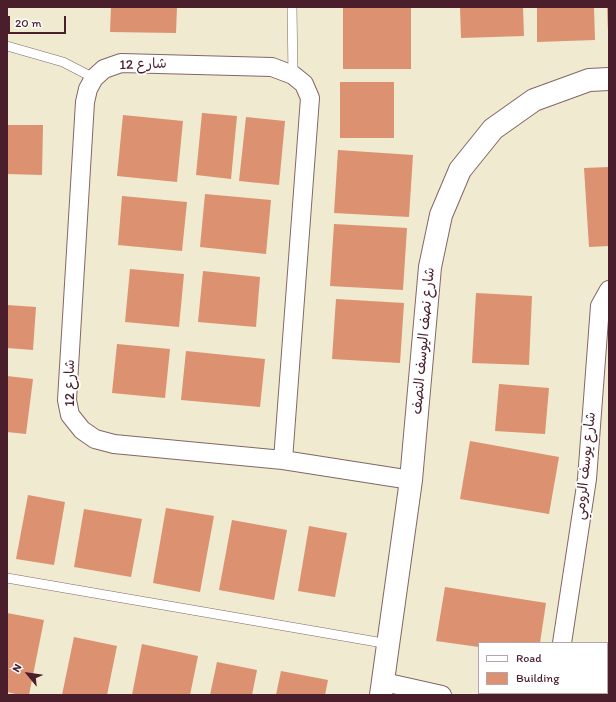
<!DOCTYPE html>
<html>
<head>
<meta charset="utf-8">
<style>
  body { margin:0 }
  #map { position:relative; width:616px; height:702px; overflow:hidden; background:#efead0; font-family:Itim,sans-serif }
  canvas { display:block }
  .frame { position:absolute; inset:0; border:8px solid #4a1f2b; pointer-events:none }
  .legend { position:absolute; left:478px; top:642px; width:130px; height:52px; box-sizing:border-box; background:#fff; border:1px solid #b7a5aa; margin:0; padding:5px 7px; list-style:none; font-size:12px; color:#4a1f2b }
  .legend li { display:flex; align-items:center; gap:8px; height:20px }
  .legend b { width:20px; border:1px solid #b7a5aa }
  .north { position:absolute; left:8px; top:654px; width:40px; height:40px; -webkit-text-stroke:3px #fff; paint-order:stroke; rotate:299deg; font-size:11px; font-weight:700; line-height:16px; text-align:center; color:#4a1f2b }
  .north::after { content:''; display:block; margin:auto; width:14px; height:18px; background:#4a1f2b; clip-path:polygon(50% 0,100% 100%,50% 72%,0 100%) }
  .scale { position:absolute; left:8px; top:16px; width:58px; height:18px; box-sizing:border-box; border:2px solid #4a1f2b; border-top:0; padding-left:5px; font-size:12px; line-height:14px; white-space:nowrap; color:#4a1f2b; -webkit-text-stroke:3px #fff; paint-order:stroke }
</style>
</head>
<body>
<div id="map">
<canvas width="616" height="702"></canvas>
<div class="frame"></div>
<ul class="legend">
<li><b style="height:5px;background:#fff"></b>Road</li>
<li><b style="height:11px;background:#dc9170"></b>Building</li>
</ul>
<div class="north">N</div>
<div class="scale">20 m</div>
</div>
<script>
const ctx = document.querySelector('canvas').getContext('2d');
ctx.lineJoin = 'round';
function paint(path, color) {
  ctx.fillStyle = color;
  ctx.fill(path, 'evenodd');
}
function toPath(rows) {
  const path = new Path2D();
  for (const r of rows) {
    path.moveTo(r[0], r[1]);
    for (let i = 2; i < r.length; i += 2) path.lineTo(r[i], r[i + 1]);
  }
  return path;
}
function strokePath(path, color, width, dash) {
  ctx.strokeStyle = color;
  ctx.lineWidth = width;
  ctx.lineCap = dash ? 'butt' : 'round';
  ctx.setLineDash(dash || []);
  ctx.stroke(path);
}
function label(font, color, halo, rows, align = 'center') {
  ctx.font = font + ' Itim,"Playpen Sans Arabic",sans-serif';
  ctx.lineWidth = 3.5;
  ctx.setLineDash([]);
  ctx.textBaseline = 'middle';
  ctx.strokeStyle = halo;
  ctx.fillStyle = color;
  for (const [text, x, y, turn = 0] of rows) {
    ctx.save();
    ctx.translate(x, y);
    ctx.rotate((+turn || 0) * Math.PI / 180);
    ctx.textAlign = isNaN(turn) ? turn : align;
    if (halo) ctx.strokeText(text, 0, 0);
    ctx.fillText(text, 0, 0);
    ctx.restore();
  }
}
const building = toPath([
  [111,7,177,7,176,33,110,32],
  [343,7,411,7,411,69,343,69],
  [460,7,523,7,524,36,461,38],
  [537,7,594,7,595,40,537,42],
  [607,7,609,7,609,32,608,32],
  [340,82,394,82,394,138,340,138],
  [202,113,237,116,231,179,196,175],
  [123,115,183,121,177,182,117,176],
  [246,117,285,121,279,185,239,181],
  [7,125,43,125,42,175,7,174],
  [338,150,413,155,409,217,334,213],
  [609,167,609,246,589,247,584,168],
  [205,194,271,200,266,254,200,247],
  [122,196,187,202,182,251,118,245],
  [334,224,407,228,403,290,330,286],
  [130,269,184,274,179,327,125,322],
  [203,271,260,277,256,327,198,322],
  [476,293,532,296,529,365,472,363],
  [336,299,404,303,400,363,332,359],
  [7,305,36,307,33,350,7,348],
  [117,344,170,349,165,398,112,393],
  [186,351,265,359,260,407,181,400],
  [7,376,33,379,26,434,7,432],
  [499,384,549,388,545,434,495,431],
  [470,441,559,457,549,514,460,499],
  [28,495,65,502,54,565,16,559],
  [166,508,214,516,200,592,153,583],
  [84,509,142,519,131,577,74,567],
  [232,520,287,530,274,600,219,590],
  [309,526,347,533,335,597,298,591],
  [445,587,546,603,540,643,479,643,479,647,436,641],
  [7,613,44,620,29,695,20,695,7,692],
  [74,637,117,646,107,695,62,695],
  [142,644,198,656,190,695,132,695],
  [217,662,257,670,252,695,210,695],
  [281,671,328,680,325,695,276,695]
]);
const service = toPath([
  [292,7,293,75],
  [7,46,63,62,94,78],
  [7,578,389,644]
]);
const minor = toPath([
  [283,460,310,98,304,84,293,75,272,67,121,63,104,69,94,78,88,89,85,102,67,400,70,415,82,430,95,439,114,444,283,460,411,480],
  [562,643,587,479,600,306,609,290],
  [384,682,442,695],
  [554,695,554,693]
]);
const tertiary = toPath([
  [381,695,411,480,430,267,441,215,460,170,493,129,534,100,589,80,609,79]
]);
const streetNames = [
  ["شارع 12",143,65,-2],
  ["شارع نصف اليوسف النصف",424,341,-85],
  ["شارع 12",70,383,-90],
  ["شارع يوسف الرومي",586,466,-84]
];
paint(building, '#dc9170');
strokePath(service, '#846665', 10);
strokePath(minor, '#846665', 20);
strokePath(tertiary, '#846665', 24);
strokePath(service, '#fff', 9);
strokePath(minor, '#fff', 18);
strokePath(tertiary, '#fff', 22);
label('14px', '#4a1f2b', '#fff', streetNames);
</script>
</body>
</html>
